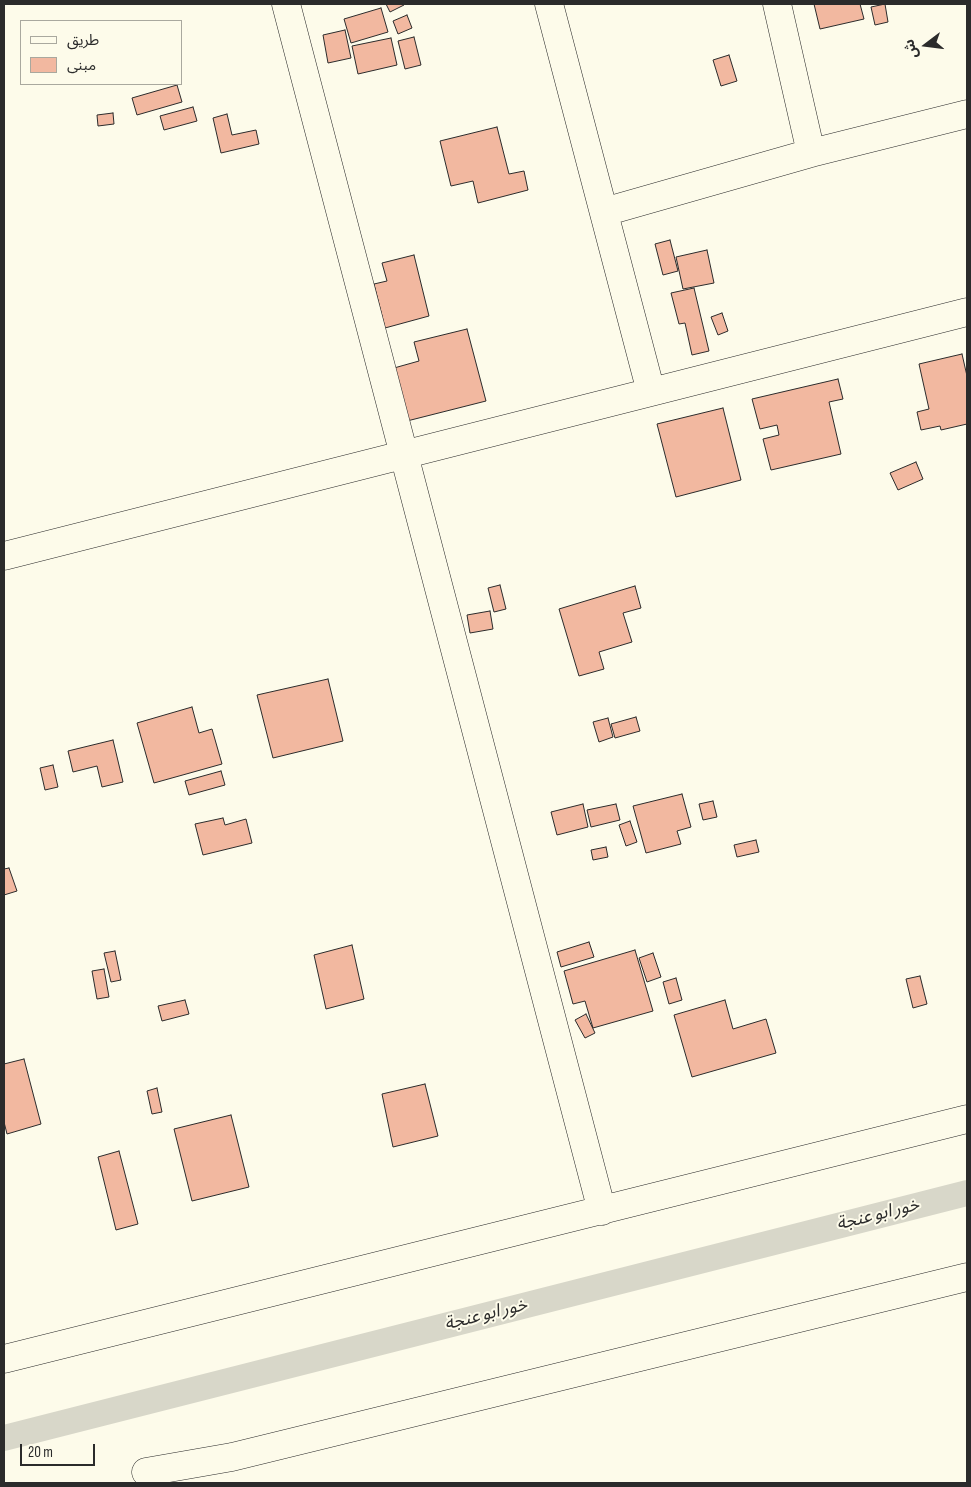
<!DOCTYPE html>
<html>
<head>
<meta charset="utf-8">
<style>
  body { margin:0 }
  #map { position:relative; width:971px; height:1487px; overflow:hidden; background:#fdfbea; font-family:"Sofia Sans Condensed","Noto Sans Arabic",sans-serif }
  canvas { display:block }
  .frame { position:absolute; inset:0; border:5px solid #2b2b2b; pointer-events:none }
  .legend { position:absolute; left:20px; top:20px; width:162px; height:65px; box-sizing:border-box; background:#fdfbea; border:1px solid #a9a89e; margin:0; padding:6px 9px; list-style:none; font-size:15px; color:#2b2b2b }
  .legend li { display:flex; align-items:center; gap:10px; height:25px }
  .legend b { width:25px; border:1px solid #a9a89e }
  .north { position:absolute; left:901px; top:20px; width:50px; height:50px; -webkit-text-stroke:4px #fdfbea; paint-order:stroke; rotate:255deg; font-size:14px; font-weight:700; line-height:20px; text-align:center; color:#2b2b2b }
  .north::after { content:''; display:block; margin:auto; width:18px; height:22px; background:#2b2b2b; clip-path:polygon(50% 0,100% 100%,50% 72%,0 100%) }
  .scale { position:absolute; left:20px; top:1444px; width:75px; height:22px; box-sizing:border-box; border:2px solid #2b2b2b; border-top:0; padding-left:6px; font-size:15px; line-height:18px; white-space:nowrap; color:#2b2b2b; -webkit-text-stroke:4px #fdfbea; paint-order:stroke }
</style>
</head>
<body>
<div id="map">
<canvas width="971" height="1487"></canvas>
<div class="frame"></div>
<ul class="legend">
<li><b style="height:6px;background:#fdfbea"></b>طريق</li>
<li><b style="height:14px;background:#f2b8a0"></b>مبنى</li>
</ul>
<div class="north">ش</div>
<div class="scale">20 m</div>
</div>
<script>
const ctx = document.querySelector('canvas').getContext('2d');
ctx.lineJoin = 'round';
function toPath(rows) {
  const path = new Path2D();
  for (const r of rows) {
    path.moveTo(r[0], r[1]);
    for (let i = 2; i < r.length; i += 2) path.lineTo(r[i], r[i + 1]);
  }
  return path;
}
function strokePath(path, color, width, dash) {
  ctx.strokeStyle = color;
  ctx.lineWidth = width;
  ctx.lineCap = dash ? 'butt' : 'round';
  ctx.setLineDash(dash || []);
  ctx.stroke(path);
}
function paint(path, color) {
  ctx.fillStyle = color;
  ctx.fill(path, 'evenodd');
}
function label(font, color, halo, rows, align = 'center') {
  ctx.font = font + ' "Sofia Sans Condensed","Noto Sans Arabic",sans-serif';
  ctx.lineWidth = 4;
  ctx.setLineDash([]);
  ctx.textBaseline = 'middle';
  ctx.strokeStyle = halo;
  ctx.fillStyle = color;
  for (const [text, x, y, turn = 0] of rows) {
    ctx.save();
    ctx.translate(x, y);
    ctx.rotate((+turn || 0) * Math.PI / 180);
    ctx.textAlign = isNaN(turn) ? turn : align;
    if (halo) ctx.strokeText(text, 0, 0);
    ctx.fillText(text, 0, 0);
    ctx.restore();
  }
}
const canal = toPath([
  [4,1438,967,1193]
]);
const building = toPath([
  [386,4,404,4,404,5,390,12,386,4],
  [814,4,860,4,864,19,820,29,814,4],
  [885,4,888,22,875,25,871,7,885,4],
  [381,8,388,32,351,43,344,19,381,8],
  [407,15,412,28,398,34,393,21,407,15],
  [345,30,351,58,328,63,323,35,345,30],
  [414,37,421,65,405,69,398,41,414,37],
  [391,38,397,65,358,74,352,46,391,38],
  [729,55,737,81,721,86,713,60,729,55],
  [177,85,182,102,137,115,132,98,177,85],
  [193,107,197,121,164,130,160,116,193,107],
  [113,113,114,124,98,126,97,115,113,113],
  [227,114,232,135,256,130,259,144,221,153,213,118,227,114],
  [497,127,509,174,524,171,528,190,478,203,473,181,451,186,440,141,497,127],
  [670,240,678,271,663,275,655,244,670,240],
  [707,250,714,283,683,289,676,257,707,250],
  [414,255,429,316,385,328,374,284,387,281,382,263,414,255],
  [694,288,709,351,692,355,685,323,679,324,671,293,694,288],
  [722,313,728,331,718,335,711,317,722,313],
  [467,329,486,401,407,421,394,368,419,361,414,342,467,329],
  [962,354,967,376,967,424,941,430,940,426,921,430,917,412,929,409,919,364,962,354],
  [838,379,843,399,829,402,841,454,771,470,763,439,779,435,777,425,760,429,752,399,838,379],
  [723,408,741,480,676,497,657,424,723,408],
  [916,462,923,479,898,490,890,473,916,462],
  [500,585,506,609,494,612,488,588,500,585],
  [635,586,641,608,623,613,632,642,599,652,604,669,579,676,559,609,635,586],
  [490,611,493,629,470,633,467,615,490,611],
  [328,679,343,741,273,758,257,695,328,679],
  [192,707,199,733,212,729,222,764,154,783,137,723,192,707],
  [636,717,640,731,615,738,611,724,636,717],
  [608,718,613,737,599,742,593,722,608,718],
  [113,740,123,782,102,787,97,766,73,772,68,751,113,740],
  [53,765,58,787,45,790,40,768,53,765],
  [221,771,225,785,189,795,185,781,221,771],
  [682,794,691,827,677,831,681,844,646,853,633,806,682,794],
  [713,801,717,817,703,820,699,804,713,801],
  [583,804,588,827,557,835,551,812,583,804],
  [616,804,620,820,591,827,587,810,616,804],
  [223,818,225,825,246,819,252,843,203,855,195,824,223,818],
  [630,821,637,842,626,846,619,825,630,821],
  [756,840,759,852,737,857,734,845,756,840],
  [606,847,608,857,593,860,591,850,606,847],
  [9,868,17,891,4,895,4,869,9,868],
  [589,942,594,957,561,967,557,952,589,942],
  [352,945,364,999,326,1009,314,955,352,945],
  [635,950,653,1011,593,1028,585,1001,573,1004,564,971,635,950],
  [115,951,121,980,111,982,104,953,115,951],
  [653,953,661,977,647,982,639,958,653,953],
  [104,969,109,997,97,999,92,971,104,969],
  [920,976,927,1004,913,1008,906,979,920,976],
  [676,978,682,1000,669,1004,663,982,676,978],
  [185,1000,189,1014,162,1021,158,1006,185,1000],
  [725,1000,733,1029,766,1019,776,1053,692,1077,674,1015,725,1000],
  [586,1014,595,1033,585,1038,575,1020,586,1014],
  [24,1059,41,1124,7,1134,4,1122,4,1064,24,1059],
  [425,1084,438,1136,393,1147,382,1094,425,1084],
  [157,1088,162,1112,152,1114,147,1091,157,1088],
  [231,1115,249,1187,192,1201,174,1129,231,1115],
  [119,1151,138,1224,116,1230,98,1157,119,1151]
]);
const minor = toPath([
  [286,4,602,1211],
  [549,4,651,392],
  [777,4,811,153],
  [604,212,811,153,967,114],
  [4,556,967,312],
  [4,1359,967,1119],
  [146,1472,232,1457,967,1277]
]);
const waterNames = [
  ["خور ابو عنجة",878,1215,-14],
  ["خور ابو عنجة",486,1315,-14]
];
strokePath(canal, '#d8d7c9', 26);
paint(building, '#f2b8a0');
strokePath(building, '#2b2b2b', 1);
strokePath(minor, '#2b2b2b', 29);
strokePath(minor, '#fdfbea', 28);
label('italic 18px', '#2b2b2b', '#fdfbea', waterNames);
</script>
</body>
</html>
